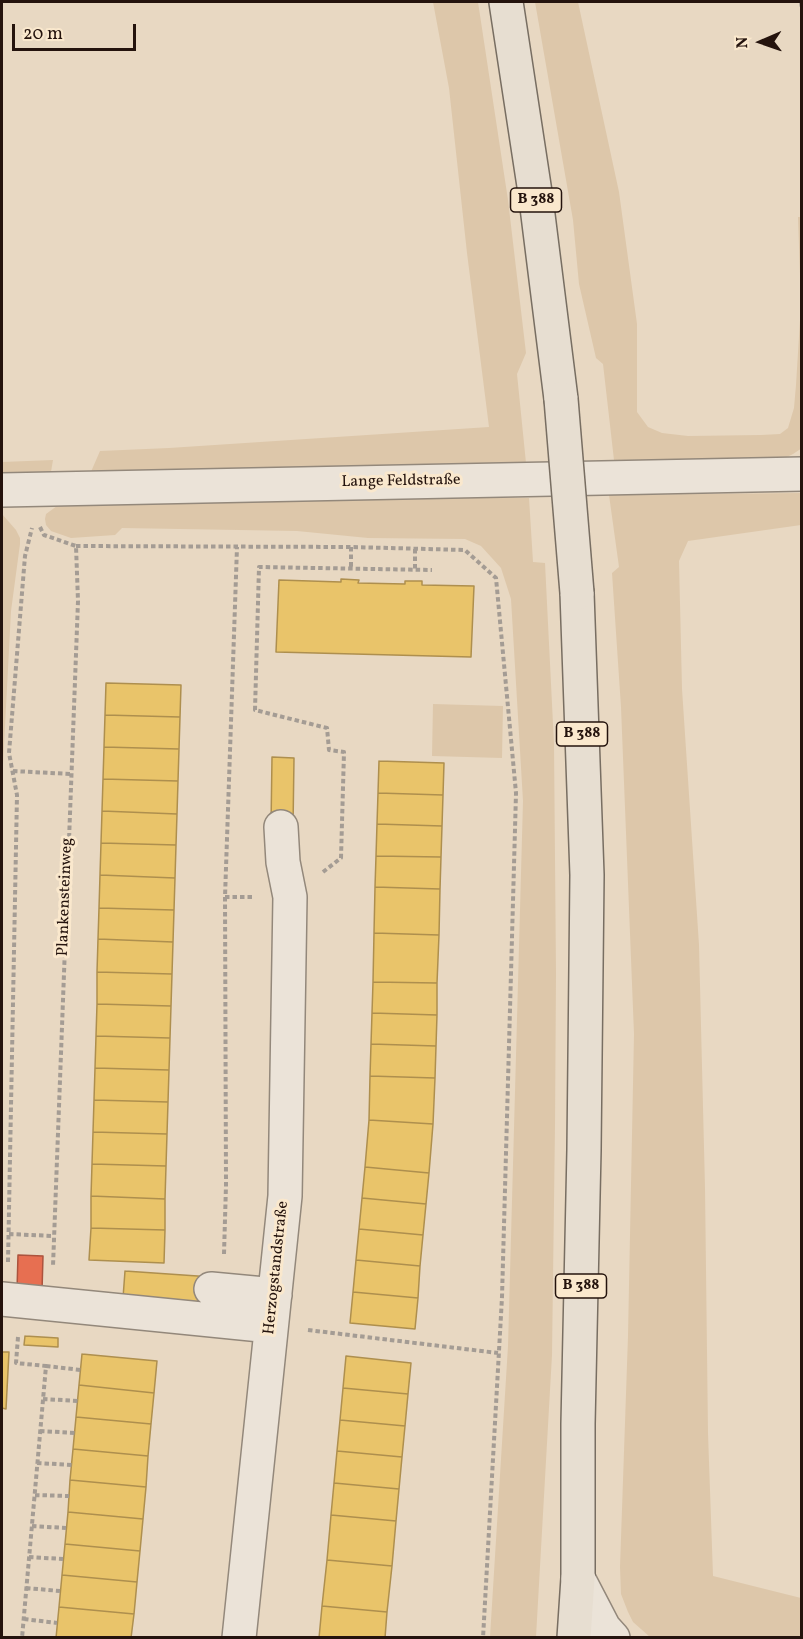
<!DOCTYPE html>
<html>
<head>
<meta charset="utf-8">
<style>
  body { margin:0 }
  #map { position:relative; width:803px; height:1639px; overflow:hidden; background:#e8d8c2; font-family:Vollkorn,serif }
  canvas { display:block }
  .frame { position:absolute; inset:0; border:3px solid #24130d; pointer-events:none }
  .north { position:absolute; left:731px; top:12px; width:60px; height:60px; -webkit-text-stroke:4px #fae8cd; paint-order:stroke; rotate:268deg; font-size:16px; font-weight:700; line-height:24px; text-align:center; color:#24130d }
  .north::after { content:''; display:block; margin:auto; width:21px; height:27px; background:#24130d; clip-path:polygon(50% 0,100% 100%,50% 72%,0 100%) }
  .scale { position:absolute; left:12px; top:24px; width:124px; height:27px; box-sizing:border-box; border:3px solid #24130d; border-top:0; padding-left:8px; font-size:18px; line-height:21px; white-space:nowrap; color:#24130d; -webkit-text-stroke:4px #fae8cd; paint-order:stroke }
</style>
</head>
<body>
<div id="map">
<canvas width="803" height="1639"></canvas>
<div class="frame"></div>
<div class="north">N</div>
<div class="scale">20 m</div>
</div>
<script>
const ctx = document.querySelector('canvas').getContext('2d');
ctx.lineJoin = 'round';
function paint(path, color) {
  ctx.fillStyle = color;
  ctx.fill(path, 'evenodd');
}
function toPath(rows) {
  const path = new Path2D();
  for (const r of rows) {
    path.moveTo(r[0], r[1]);
    for (let i = 2; i < r.length; i += 2) path.lineTo(r[i], r[i + 1]);
  }
  return path;
}
function strokePath(path, color, width, dash) {
  ctx.strokeStyle = color;
  ctx.lineWidth = width;
  ctx.lineCap = dash ? 'butt' : 'round';
  ctx.setLineDash(dash || []);
  ctx.stroke(path);
}
function label(font, color, halo, rows, align = 'center') {
  ctx.font = font + ' Vollkorn,serif';
  ctx.lineWidth = 6;
  ctx.setLineDash([]);
  ctx.textBaseline = 'middle';
  ctx.strokeStyle = halo;
  ctx.fillStyle = color;
  for (const [text, x, y, turn = 0] of rows) {
    ctx.save();
    ctx.translate(x, y);
    ctx.rotate((+turn || 0) * Math.PI / 180);
    ctx.textAlign = isNaN(turn) ? turn : align;
    if (halo) ctx.strokeText(text, 0, 0);
    ctx.fillText(text, 0, 0);
    ctx.restore();
  }
}
const green = toPath([
  [433,2,478,2,508,200,526,353,517,374,526,463,90,474,100,451,169,448,489,427,467,253,449,88],
  [535,2,578,2,619,192,637,324,637,412,648,427,662,433,688,436,761,435,780,434,788,428,794,408,796,385,801,304,798,217,801,217,802,448,793,454,783,459,614,460,603,364,596,358,579,284,573,220],
  [53,460,51,472,35,476,2,475,2,462],
  [801,493,801,525,688,541,679,561,682,689,699,945,705,1188,708,1433,713,1576,801,1598,801,1637,650,1637,633,1622,628,1612,621,1594,620,1567,628,1336,634,1034,621,707,612,573,619,567,609,495],
  [369,496,529,498,533,562,545,563,554,744,556,974,555,1126,552,1355,536,1637,490,1637,508,1346,523,801,511,599,501,568,481,546,465,539,368,538,297,531,122,528,115,535,71,538,51,531,46,525,45,519,46,514,57,506],
  [2,514,16,530,20,538,20,544,11,611,2,784],
  [433,704,503,706,502,758,432,756]
]);
const homes = toPath([
  [341,579,359,580,358,583,405,584,405,581,422,581,422,585,474,586,471,657,276,652,279,580,341,582,341,579],
  [106,683,181,685,180,717,105,715,106,683],
  [105,715,180,717,179,749,104,747,105,715],
  [104,747,179,749,178,781,103,779,104,747],
  [272,757,294,758,293,827,271,826,272,757],
  [379,761,444,763,443,795,378,793,379,761],
  [103,779,178,781,177,814,102,811,103,779],
  [378,793,443,795,442,826,377,824,378,793],
  [102,811,177,814,176,845,101,843,102,811],
  [377,824,442,826,441,857,376,856,377,824],
  [101,843,176,845,175,878,100,875,101,843],
  [376,856,441,857,440,889,375,887,376,856],
  [100,875,175,878,174,910,99,908,100,875],
  [375,887,440,889,439,935,374,933,375,887],
  [99,908,174,910,173,942,98,939,99,908],
  [374,933,439,935,437,983,373,982,374,933],
  [98,939,173,942,172,974,97,972,98,939],
  [97,972,172,974,171,1006,97,1004,97,972],
  [373,982,437,983,437,1015,372,1013,373,982],
  [97,1004,171,1006,170,1038,96,1036,97,1004],
  [372,1013,437,1015,436,1046,371,1044,372,1013],
  [96,1036,170,1038,169,1070,95,1068,96,1036],
  [371,1044,436,1046,435,1078,370,1076,371,1044],
  [95,1068,169,1070,168,1102,94,1100,95,1068],
  [370,1076,435,1078,433,1124,369,1120,370,1076],
  [94,1100,168,1102,167,1134,93,1132,94,1100],
  [369,1120,433,1124,429,1173,365,1167,369,1120],
  [93,1132,167,1134,166,1166,92,1164,93,1132],
  [92,1164,166,1166,165,1199,91,1196,92,1164],
  [365,1167,429,1173,426,1204,362,1198,365,1167],
  [91,1196,165,1199,165,1230,91,1228,91,1196],
  [362,1198,426,1204,423,1235,359,1229,362,1198],
  [91,1228,165,1230,164,1263,89,1260,91,1228],
  [359,1229,423,1235,420,1266,356,1260,359,1229],
  [356,1260,420,1266,418,1298,353,1292,356,1260],
  [125,1271,212,1277,210,1304,123,1298,125,1271],
  [353,1292,418,1298,415,1329,350,1323,353,1292],
  [25,1336,58,1338,58,1347,24,1345,25,1336],
  [2,1352,9,1352,6,1409,2,1408,2,1352],
  [82,1354,157,1361,154,1393,79,1385,82,1354],
  [346,1356,411,1363,408,1394,343,1388,346,1356],
  [79,1385,154,1393,151,1424,76,1417,79,1385],
  [343,1388,408,1394,405,1426,340,1420,343,1388],
  [76,1417,151,1424,148,1456,73,1449,76,1417],
  [340,1420,405,1426,402,1457,337,1451,340,1420],
  [73,1449,148,1456,146,1487,70,1480,73,1449],
  [337,1451,402,1457,399,1489,334,1483,337,1451],
  [70,1480,146,1487,143,1519,68,1512,70,1480],
  [334,1483,399,1489,396,1521,331,1515,334,1483],
  [68,1512,143,1519,140,1551,65,1544,68,1512],
  [331,1515,396,1521,392,1566,327,1560,331,1515],
  [65,1544,140,1551,137,1582,62,1575,65,1544],
  [327,1560,392,1566,387,1612,322,1606,327,1560],
  [62,1575,137,1582,134,1614,59,1607,62,1575],
  [322,1606,387,1612,385,1638,319,1638,322,1606],
  [59,1607,134,1614,131,1638,56,1638,59,1607]
]);
const shops = toPath([
  [18,1255,43,1256,42,1291,17,1290,18,1255]
]);
const path = toPath([
  [801,2,802,10],
  [40,527,44,535,76,546,78,601,53,1266],
  [76,546,351,547,465,550,496,578,516,793,502,1297,483,1638],
  [351,547,351,568],
  [415,549,415,569],
  [13,771,71,774],
  [323,872,341,858,344,752,329,750,327,728,255,710,259,567,432,570],
  [225,897,252,897],
  [9,1234,53,1236],
  [224,1254,226,1185,225,897,237,547],
  [8,1262,17,795,9,753,25,556,32,528],
  [308,1330,498,1353],
  [18,1337,16,1363,46,1366,22,1638],
  [46,1366,81,1370],
  [43,1399,78,1401],
  [40,1431,75,1433],
  [37,1463,72,1465],
  [35,1495,69,1496],
  [32,1526,66,1528],
  [29,1557,63,1559],
  [26,1588,60,1591],
  [24,1619,57,1623]
]);
const minor = toPath([
  [2,490,802,474],
  [211,1289,275,1295],
  [2,1299,271,1326],
  [578,1578,604,1628,613,1638],
  [239,1638,285,1196,290,897,283,862,281,827]
]);
const major = toPath([
  [506,2,536,199,561,399],
  [574,1638,578,1578,578,1424,584,1150,587,875,577,593]
]);
const majorBridge = toPath([
  [561,399,577,593]
]);
const shields = [
  [536,200,51],
  [582,734,51],
  [581,1286,51]
];
const shieldNames = [
  ["B 388",536,200],
  ["B 388",582,734],
  ["B 388",581,1286]
];
const streetNames = [
  ["Lange Feldstraße",401,482,-1],
  ["Plankensteinweg",66,897,-88],
  ["Herzogstandstraße",277,1268,-84]
];
paint(green, '#ddc7aa');
paint(homes, '#e9c46a');
strokePath(homes, '#ae8f4e', 1.5);
paint(shops, '#e76f51');
strokePath(shops, '#ac533d', 1.5);
strokePath(minor, '#93887b', 36);
strokePath(major, '#786e62', 36);
strokePath(path, '#a49c94', 4, [4.5, 3]);
strokePath(minor, '#ebe3d8', 33);
strokePath(major, '#e7ded1', 33);
strokePath(majorBridge, '#786e62', 36, []);
strokePath(majorBridge, '#e7ded1', 33);
for (const [x, y, w] of shields) {
  const box = new Path2D();
  box.roundRect(x - w / 2, y - 12, w, 24, 4.5);
  ctx.fillStyle = '#fae8cd';
  ctx.fill(box);
  strokePath(box, '#24130d', 1.5);
}
label('bold 15px', '#24130d', null, shieldNames);
label('16px', '#24130d', '#fae8cd', streetNames);
</script>
</body>
</html>
